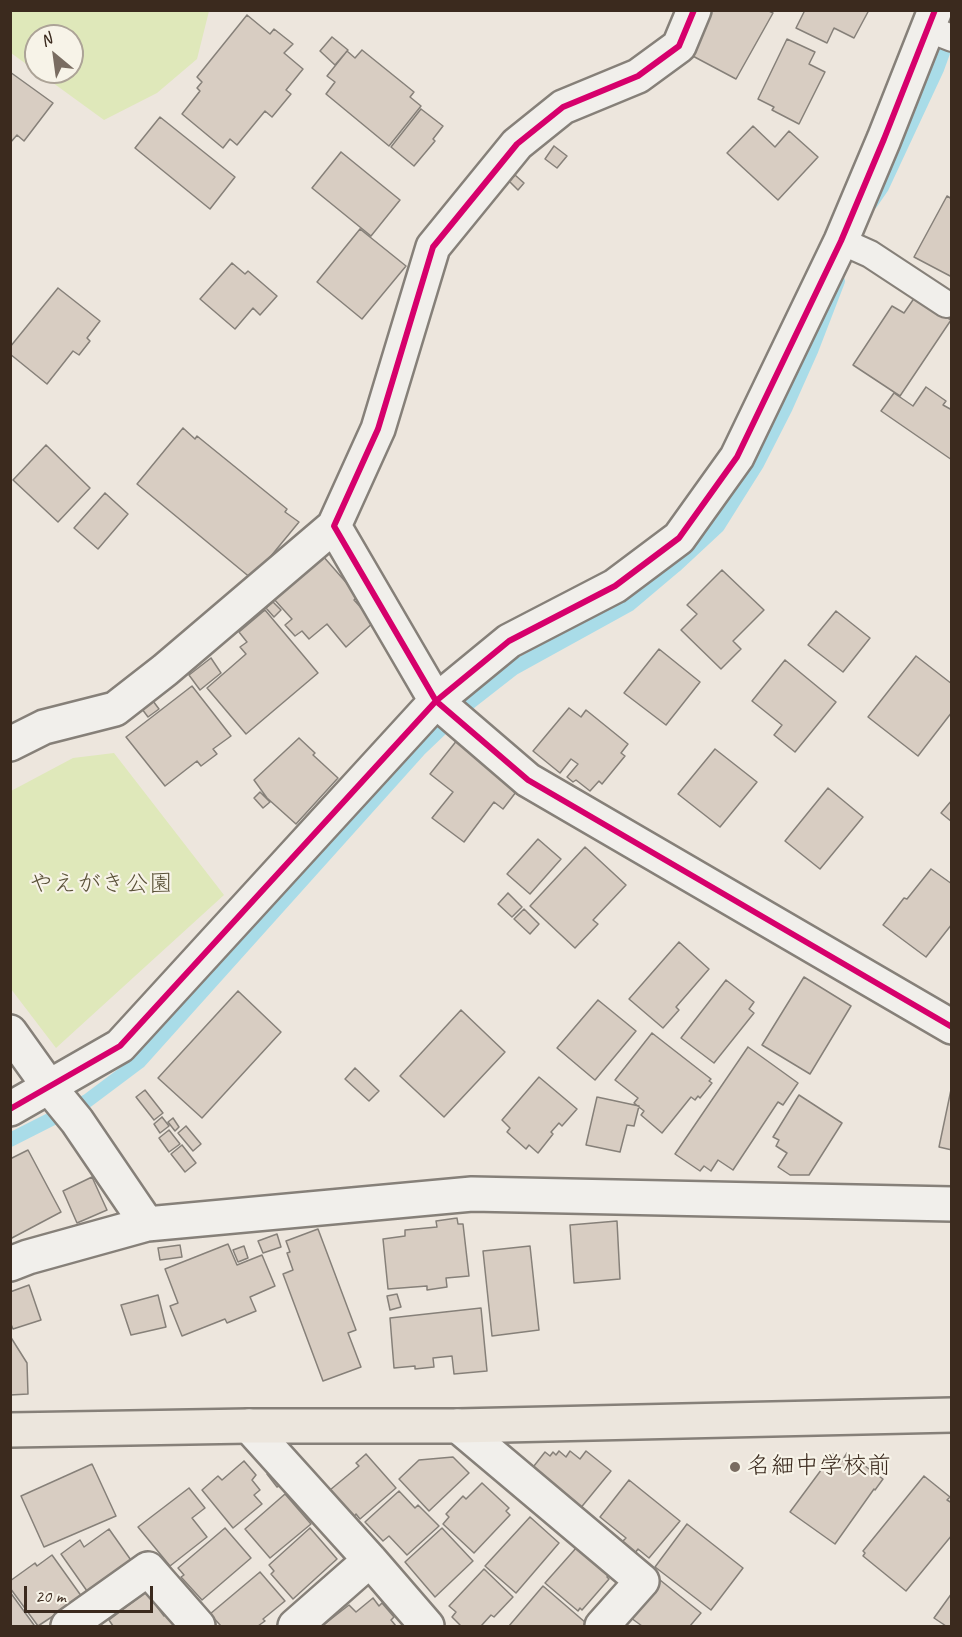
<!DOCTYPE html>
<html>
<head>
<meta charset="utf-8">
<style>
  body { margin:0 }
  #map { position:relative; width:962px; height:1637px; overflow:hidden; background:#ede6dd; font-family:Caveat,sans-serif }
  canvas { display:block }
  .frame { position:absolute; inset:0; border:12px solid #3b2a1e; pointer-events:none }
  .north { position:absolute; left:24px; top:24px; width:60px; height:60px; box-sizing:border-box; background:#f7f3e8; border:2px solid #aca397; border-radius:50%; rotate:331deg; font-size:16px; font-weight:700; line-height:24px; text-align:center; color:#3b2a1e }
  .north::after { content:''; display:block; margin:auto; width:21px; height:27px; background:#796c61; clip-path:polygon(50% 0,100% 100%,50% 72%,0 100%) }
  .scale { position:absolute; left:24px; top:1586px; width:129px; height:27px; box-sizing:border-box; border:3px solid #3b2a1e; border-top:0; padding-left:8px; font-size:18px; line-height:21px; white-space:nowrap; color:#3b2a1e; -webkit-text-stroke:4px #f7f3e8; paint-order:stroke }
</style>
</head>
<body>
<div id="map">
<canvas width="962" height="1637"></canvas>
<div class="frame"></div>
<div class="north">N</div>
<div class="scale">20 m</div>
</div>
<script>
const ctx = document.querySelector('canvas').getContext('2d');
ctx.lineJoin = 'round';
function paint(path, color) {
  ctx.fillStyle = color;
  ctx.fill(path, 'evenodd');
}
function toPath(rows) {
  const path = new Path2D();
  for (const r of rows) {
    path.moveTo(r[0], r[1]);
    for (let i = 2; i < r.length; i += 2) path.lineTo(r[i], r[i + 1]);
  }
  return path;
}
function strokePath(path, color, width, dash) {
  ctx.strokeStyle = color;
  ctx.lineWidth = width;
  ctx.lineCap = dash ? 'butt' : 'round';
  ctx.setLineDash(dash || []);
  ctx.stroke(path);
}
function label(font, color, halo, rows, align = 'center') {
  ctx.font = font + ' Caveat,"Klee One",sans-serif';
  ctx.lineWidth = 4.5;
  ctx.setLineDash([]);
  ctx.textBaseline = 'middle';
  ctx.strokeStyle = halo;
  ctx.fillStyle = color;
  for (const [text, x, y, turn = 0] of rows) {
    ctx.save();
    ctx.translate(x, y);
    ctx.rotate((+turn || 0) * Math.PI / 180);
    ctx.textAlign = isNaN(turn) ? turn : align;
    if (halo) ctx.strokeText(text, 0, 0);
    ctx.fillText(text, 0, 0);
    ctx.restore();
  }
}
const green = toPath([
  [11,10,209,10,209,11,197,59,157,93,104,120,38,72,72,72,72,36,36,36,36,71,11,53],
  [114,753,224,895,56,1048,11,989,11,791,73,758]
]);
const stream = toPath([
  [871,203,882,187,937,69,950,33],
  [10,1140,87,1101,139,1062,419,750,464,707,514,668,630,604,675,566,718,526,757,464,786,407,811,351,838,281]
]);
const building = toPath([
  [712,10,767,10,773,13,736,79,689,54,712,10],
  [805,10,869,10,854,38,834,28,827,43,796,28,805,10],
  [247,15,270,34,274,29,293,44,284,53,303,69,286,90,291,94,272,117,265,111,237,145,230,139,223,148,182,114,200,91,197,88,202,82,197,77,247,15],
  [332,37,348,50,335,65,320,51,332,37],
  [787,39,815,52,809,64,825,72,799,124,772,110,774,107,758,99,787,39],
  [362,50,414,92,410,97,421,106,389,146,326,94,335,82,327,76,347,51,355,58,362,50],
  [10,72,53,103,24,141,17,135,10,143,10,72],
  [421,109,443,126,433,139,435,141,414,166,391,147,421,109],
  [160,117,235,177,210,209,135,148,160,117],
  [753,126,775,147,789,131,818,157,778,200,727,153,753,126],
  [554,146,567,156,557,168,545,159,554,146],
  [341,152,400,200,371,236,312,188,341,152],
  [515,175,524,183,518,190,509,181,515,175],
  [947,196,952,199,952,277,914,257,947,196],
  [360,229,406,266,362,319,317,282,360,229],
  [232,263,245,274,248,271,277,296,260,315,253,308,235,329,200,299,232,263],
  [58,288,100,321,87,338,90,341,79,355,73,351,47,384,10,354,10,347,58,288],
  [915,297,951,320,900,396,853,365,892,306,904,313,915,297],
  [926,387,946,401,943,405,952,410,952,460,881,411,894,393,913,406,926,387],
  [183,428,195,439,197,436,287,509,285,512,299,522,252,579,137,484,183,428],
  [46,445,90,488,58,522,13,480,46,445],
  [105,493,128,514,98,549,74,528,105,493],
  [322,555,358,596,354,600,374,622,346,647,327,624,309,639,302,631,295,636,285,625,292,619,273,598,322,555],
  [722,570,764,610,733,641,741,649,721,669,681,630,697,614,687,605,722,570],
  [273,602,281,610,274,617,266,608,273,602],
  [265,610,318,673,246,734,207,688,246,654,240,647,247,642,239,632,265,610],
  [836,611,870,638,843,672,808,645,836,611],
  [659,649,700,682,666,725,624,693,659,649],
  [916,656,952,684,952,712,918,756,868,717,916,656],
  [211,658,221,673,200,690,189,675,211,658],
  [785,660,836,702,795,752,774,735,782,725,752,701,785,660],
  [192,686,231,736,213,749,217,754,201,766,197,761,165,786,126,737,192,686],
  [153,701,159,709,148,717,142,709,153,701],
  [569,708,581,717,586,710,628,744,621,753,625,756,602,784,599,781,590,791,576,780,573,782,567,777,578,764,571,759,560,773,533,751,569,708],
  [299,738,315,753,313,755,338,778,296,824,267,798,254,780,299,738],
  [458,739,511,781,507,785,516,792,503,809,494,802,464,842,432,818,453,792,430,774,458,739],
  [715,749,757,782,720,827,678,794,715,749],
  [828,788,863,817,820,869,785,841,828,788],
  [260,792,270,802,263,808,254,798,260,792],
  [952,800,952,822,941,813,952,800],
  [538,839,561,859,530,894,507,874,538,839],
  [585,847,626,885,593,920,598,924,575,948,530,906,585,847],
  [931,869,952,884,952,924,926,957,883,925,904,898,907,899,931,869],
  [508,893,522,907,512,917,498,904,508,893],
  [524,909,539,924,530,934,514,919,524,909],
  [679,942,709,969,676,1007,679,1010,663,1028,629,999,679,942],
  [804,977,851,1006,810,1074,762,1045,804,977],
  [726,980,754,1002,749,1009,754,1013,714,1063,681,1038,726,980],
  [238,991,281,1032,202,1118,158,1078,238,991],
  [598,1000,636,1031,595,1080,557,1048,598,1000],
  [461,1010,505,1052,444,1117,400,1076,461,1010],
  [652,1033,711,1079,709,1081,712,1083,700,1098,698,1096,695,1100,691,1097,662,1133,641,1115,644,1111,634,1103,638,1098,615,1080,652,1033],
  [748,1047,798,1083,783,1105,778,1102,733,1170,718,1160,711,1171,704,1166,700,1171,675,1154,748,1047],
  [355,1068,379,1091,369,1101,345,1079,355,1068],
  [539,1077,577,1109,562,1126,559,1123,551,1132,553,1134,538,1153,529,1145,526,1149,507,1132,510,1128,502,1120,539,1077],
  [952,1085,952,1150,939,1147,952,1085],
  [145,1090,163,1113,154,1120,136,1097,145,1090],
  [799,1095,842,1123,809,1175,790,1175,778,1167,787,1153,776,1146,779,1140,773,1137,799,1095],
  [597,1097,639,1106,634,1126,627,1125,620,1152,586,1145,597,1097],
  [162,1117,169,1126,160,1133,154,1124,162,1117],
  [173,1118,179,1127,175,1131,168,1122,173,1118],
  [186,1126,201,1144,193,1151,178,1133,186,1126],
  [169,1130,180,1144,169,1152,159,1138,169,1130],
  [182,1145,196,1163,185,1172,171,1154,182,1145],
  [28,1150,61,1212,10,1239,10,1159,28,1150],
  [92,1177,107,1210,77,1223,63,1191,92,1177],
  [457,1218,458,1224,463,1224,469,1276,446,1278,447,1287,427,1290,427,1286,388,1289,383,1239,405,1236,405,1230,437,1227,436,1221,457,1218],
  [617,1221,620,1279,574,1283,570,1225,617,1221],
  [318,1229,356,1330,348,1333,361,1367,323,1381,283,1274,293,1270,287,1253,290,1252,286,1241,318,1229],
  [277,1234,281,1247,263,1253,258,1241,277,1234],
  [228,1244,237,1265,262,1255,275,1286,250,1297,256,1311,227,1323,225,1319,182,1336,170,1306,178,1303,165,1269,228,1244],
  [180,1245,182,1257,160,1260,158,1248,180,1245],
  [244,1246,248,1258,238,1262,233,1250,244,1246],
  [530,1246,539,1330,492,1336,483,1251,530,1246],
  [29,1285,41,1320,13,1329,10,1322,10,1292,29,1285],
  [397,1294,401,1307,390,1310,387,1296,397,1294],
  [158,1295,166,1327,131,1335,121,1305,158,1295],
  [481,1308,487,1371,454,1374,452,1356,433,1358,434,1367,415,1369,415,1366,394,1368,390,1318,481,1308],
  [10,1336,27,1363,28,1394,10,1395,10,1336],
  [559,1451,566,1457,570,1451,580,1459,586,1451,611,1471,579,1510,530,1471,545,1452,550,1456,553,1452,556,1455,559,1451],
  [847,1453,883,1479,875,1490,874,1489,835,1544,790,1512,833,1454,842,1461,847,1453],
  [366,1454,396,1488,360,1519,356,1514,353,1518,330,1490,359,1466,356,1463,366,1454],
  [453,1457,469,1473,429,1511,399,1479,419,1460,453,1457],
  [244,1461,256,1475,252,1480,260,1490,254,1495,262,1504,233,1528,202,1490,218,1476,222,1480,244,1461],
  [92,1464,116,1516,44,1547,21,1496,92,1464],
  [270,1472,281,1485,277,1487,267,1474,270,1472],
  [924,1476,950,1497,947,1500,952,1503,952,1535,906,1591,863,1556,865,1553,863,1551,924,1476],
  [629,1480,680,1521,649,1558,638,1549,635,1553,622,1542,626,1538,600,1517,629,1480],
  [482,1483,509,1508,506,1511,510,1515,474,1553,443,1524,449,1517,446,1514,463,1496,466,1499,482,1483],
  [189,1488,205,1508,192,1518,207,1537,170,1566,138,1527,189,1488],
  [399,1491,415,1508,418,1505,439,1526,407,1555,389,1536,383,1541,365,1522,399,1491],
  [285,1494,311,1524,270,1558,245,1529,285,1494],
  [530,1517,559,1543,516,1593,485,1566,530,1517],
  [687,1524,743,1568,711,1610,655,1567,687,1524],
  [225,1528,251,1558,202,1600,181,1577,184,1575,178,1568,225,1528],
  [310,1528,337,1559,293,1599,271,1574,274,1571,269,1565,310,1528],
  [442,1528,473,1561,435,1597,405,1562,442,1528],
  [109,1529,133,1563,87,1591,61,1554,80,1540,84,1547,109,1529],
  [577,1547,609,1574,607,1577,609,1579,582,1610,580,1608,578,1611,545,1583,577,1547],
  [52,1555,82,1597,38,1626,10,1588,10,1581,35,1563,37,1566,52,1555],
  [484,1569,513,1597,494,1617,491,1615,481,1626,461,1626,452,1617,456,1612,449,1606,484,1569],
  [260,1572,285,1601,263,1619,265,1621,258,1626,221,1626,210,1614,260,1572],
  [660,1580,701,1613,690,1626,642,1626,631,1618,660,1580],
  [543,1586,586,1623,584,1626,509,1626,543,1586],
  [10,1592,34,1625,32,1626,10,1626,10,1592],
  [146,1592,164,1616,167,1614,177,1626,113,1626,109,1620,146,1592],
  [952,1593,952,1626,946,1626,934,1618,952,1593],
  [373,1598,379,1606,382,1603,394,1617,391,1620,396,1626,322,1626,349,1605,356,1612,373,1598]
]);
const service = toPath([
  [929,29,952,38],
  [841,241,870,254,946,304]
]);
const minor = toPath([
  [694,10,679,46,638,76,563,107,517,144,433,247,378,429,334,526,436,701,528,780,952,1027],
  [10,744,44,727,115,709,165,670,334,526],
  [10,1032,50,1088,77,1121,147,1224],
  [10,1109,120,1046,436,701,509,641,615,586,679,538,737,457,841,241,884,139,935,10],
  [10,1264,28,1257,147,1224,472,1194,952,1204],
  [249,1426,370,1560,427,1626],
  [458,1426,642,1581,602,1626],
  [68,1626,148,1569,198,1626],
  [295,1626,370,1560]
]);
const primary = toPath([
  [10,1430,249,1426,458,1426,952,1415]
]);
const cycleway = toPath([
  [694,10,679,46,638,76,563,107,517,144,433,247,378,429,334,526,436,701,528,780,952,1027],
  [10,1109,120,1046,436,701,509,641,615,586,679,538,737,457,841,241,884,139,935,10]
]);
const markers = [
  [735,1467,6,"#796c61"]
];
const parkNames = [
  ["やえがき公園",101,885]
];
const poiNames = [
  ["名細中学校前",747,1467]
];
paint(green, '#dfe8ba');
strokePath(stream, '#a9dce8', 14);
paint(building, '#d8cdc2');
strokePath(building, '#868079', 1.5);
strokePath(service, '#868079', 30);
strokePath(minor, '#868079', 38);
strokePath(primary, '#868079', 38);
strokePath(service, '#f1efeb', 26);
strokePath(minor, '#f1efeb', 33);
strokePath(primary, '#ece6dd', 33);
strokePath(cycleway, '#d6006c', 6);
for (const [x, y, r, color] of markers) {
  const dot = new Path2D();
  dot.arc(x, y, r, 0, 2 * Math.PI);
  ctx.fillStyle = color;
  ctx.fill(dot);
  strokePath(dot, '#f7f3e8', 2);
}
label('24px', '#595037', '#f7f3e8', parkNames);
label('24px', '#3b2a1e', '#f7f3e8', poiNames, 'left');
</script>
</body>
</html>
